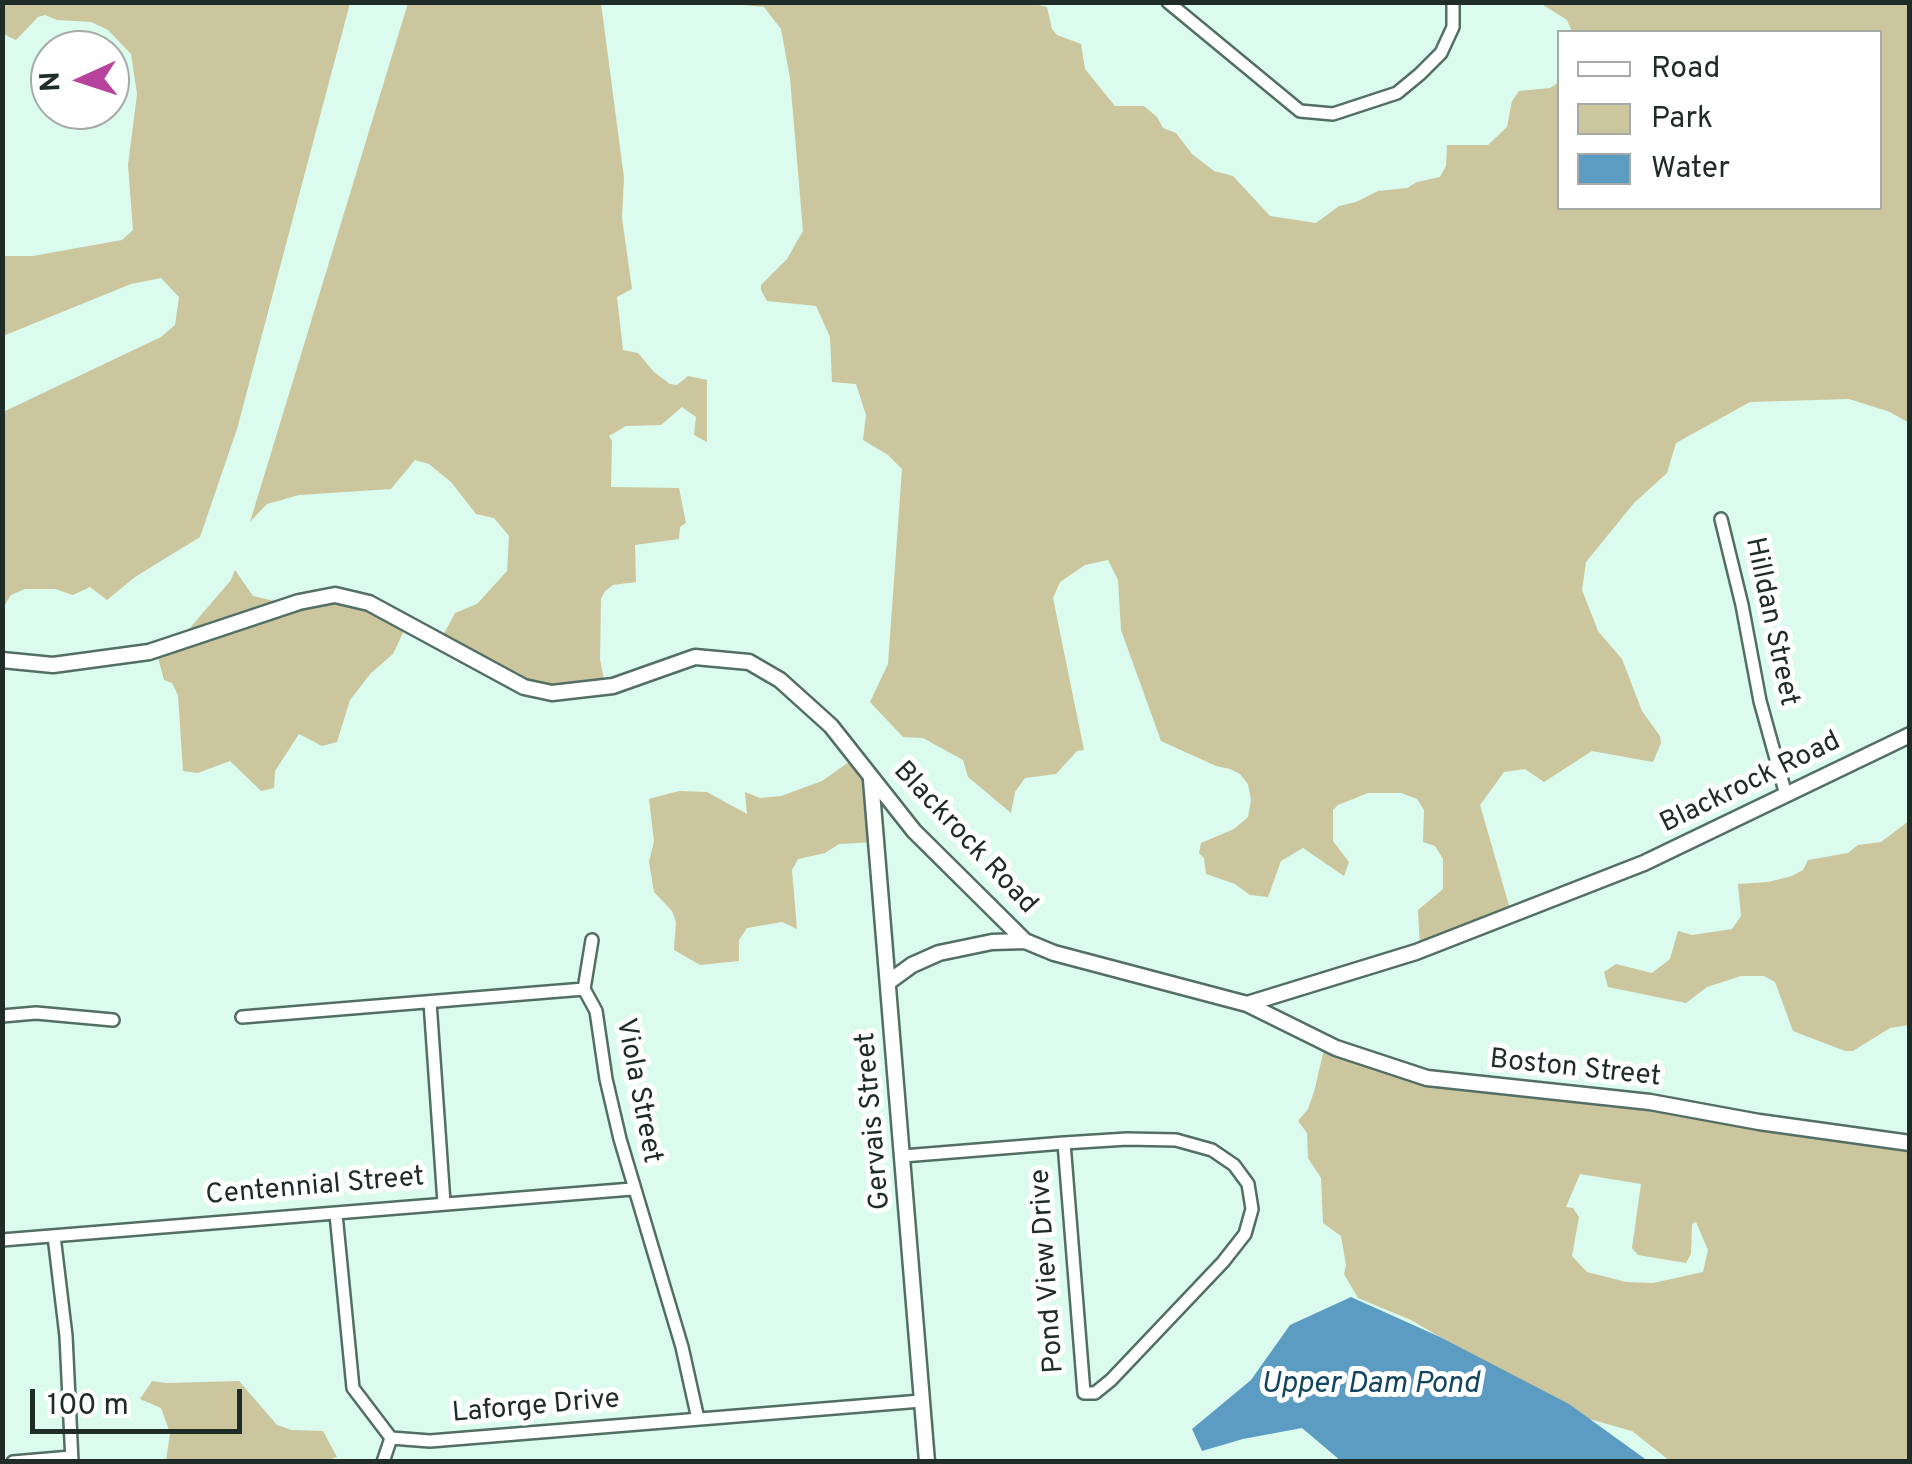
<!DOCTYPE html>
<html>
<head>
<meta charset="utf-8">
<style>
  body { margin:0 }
  #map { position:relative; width:1912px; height:1464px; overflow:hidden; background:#dbfbee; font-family:Overpass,sans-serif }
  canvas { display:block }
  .frame { position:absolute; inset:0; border:5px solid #202c27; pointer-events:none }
  .legend { position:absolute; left:1557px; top:30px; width:325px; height:180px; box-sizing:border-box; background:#fff; border:2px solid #a6aba9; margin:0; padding:12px 18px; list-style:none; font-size:30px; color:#202c27 }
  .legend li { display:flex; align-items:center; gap:20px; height:50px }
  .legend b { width:50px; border:2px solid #a6aba9 }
  .north { position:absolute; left:30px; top:30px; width:100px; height:100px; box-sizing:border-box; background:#fff; border:2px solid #a6aba9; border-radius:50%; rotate:267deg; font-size:28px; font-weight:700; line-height:40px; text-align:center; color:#202c27 }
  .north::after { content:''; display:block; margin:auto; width:35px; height:45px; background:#b8439c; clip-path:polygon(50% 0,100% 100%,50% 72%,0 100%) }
  .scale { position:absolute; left:30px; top:1389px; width:212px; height:45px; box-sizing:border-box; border:5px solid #202c27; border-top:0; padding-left:12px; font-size:30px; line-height:35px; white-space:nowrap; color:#202c27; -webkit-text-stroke:8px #fff; paint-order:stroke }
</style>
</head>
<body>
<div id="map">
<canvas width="1912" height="1464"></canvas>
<div class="frame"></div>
<ul class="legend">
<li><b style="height:12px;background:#fff"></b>Road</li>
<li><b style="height:28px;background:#cbc69d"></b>Park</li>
<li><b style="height:28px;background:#5c9cc3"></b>Water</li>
</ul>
<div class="north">N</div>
<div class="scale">100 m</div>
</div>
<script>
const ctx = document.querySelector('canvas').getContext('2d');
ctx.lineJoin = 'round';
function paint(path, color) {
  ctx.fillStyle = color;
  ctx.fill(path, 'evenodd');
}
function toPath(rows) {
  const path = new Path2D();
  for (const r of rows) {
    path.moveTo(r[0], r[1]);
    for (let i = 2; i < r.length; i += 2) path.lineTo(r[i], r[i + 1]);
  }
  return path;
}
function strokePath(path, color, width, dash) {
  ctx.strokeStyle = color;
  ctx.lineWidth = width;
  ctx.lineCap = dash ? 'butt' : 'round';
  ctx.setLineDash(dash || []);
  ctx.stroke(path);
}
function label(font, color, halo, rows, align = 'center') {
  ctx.font = font + ' Overpass,sans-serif';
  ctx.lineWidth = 10;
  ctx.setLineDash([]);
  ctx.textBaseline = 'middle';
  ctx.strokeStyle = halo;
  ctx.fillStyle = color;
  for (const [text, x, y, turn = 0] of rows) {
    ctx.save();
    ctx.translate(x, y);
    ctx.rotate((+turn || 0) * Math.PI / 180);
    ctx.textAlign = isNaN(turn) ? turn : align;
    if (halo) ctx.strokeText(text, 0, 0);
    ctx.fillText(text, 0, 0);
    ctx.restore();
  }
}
const green = toPath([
  [3,2,350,3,237,429,200,537,135,577,107,600,90,587,73,595,55,589,25,589,11,595,4,606,3,630,3,412,161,337,175,325,179,297,161,278,131,284,3,336,3,256,33,256,122,240,133,230,128,165,137,94,131,54,108,30,91,22,57,20,45,15,38,17,16,40,3,34],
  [1025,2,1047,7,1052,29,1057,35,1081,44,1085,69,1115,106,1144,106,1157,117,1163,128,1176,133,1192,154,1214,171,1233,176,1270,216,1316,223,1339,206,1356,202,1378,191,1407,188,1417,182,1440,177,1446,166,1447,145,1488,145,1507,127,1512,101,1519,91,1550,88,1559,82,1560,208,1880,208,1880,32,1572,32,1567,20,1540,3,1909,3,1909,423,1890,412,1849,399,1750,402,1676,443,1667,473,1634,503,1586,562,1582,590,1598,631,1622,659,1642,711,1660,736,1661,743,1653,762,1592,751,1544,782,1525,769,1504,772,1480,805,1512,916,1420,947,1418,910,1443,889,1443,859,1435,846,1423,842,1424,810,1417,799,1401,793,1368,793,1338,805,1333,810,1333,841,1349,862,1344,876,1303,848,1281,861,1268,897,1250,895,1235,884,1206,874,1204,858,1199,853,1201,843,1234,829,1248,817,1251,800,1248,784,1240,774,1230,769,1216,766,1161,741,1121,630,1118,580,1108,560,1085,565,1060,582,1053,598,1084,750,1077,751,1056,774,1025,778,1015,792,1011,813,968,777,963,760,923,738,903,737,870,702,888,664,902,469,888,455,863,440,866,415,856,384,832,382,830,337,816,306,767,301,761,290,761,285,787,259,803,231,790,78,781,29,764,7,723,3],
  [408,3,601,3,624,178,622,218,632,289,617,297,623,350,638,353,654,372,670,384,677,385,688,376,707,380,707,442,694,435,696,417,682,407,661,425,626,426,609,436,612,441,611,487,679,488,686,523,680,527,679,539,635,545,636,582,613,585,605,591,601,599,600,659,606,690,552,694,441,639,455,613,477,604,507,571,509,536,494,518,476,514,451,482,429,464,415,460,391,489,299,495,267,504,250,522],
  [235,570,253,596,291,605,365,594,407,624,393,654,371,673,350,700,337,742,322,746,299,734,275,771,274,788,261,791,230,761,198,773,183,771,178,695,172,683,164,680,156,650,178,642,231,580],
  [853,759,868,776,874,842,839,844,825,853,798,859,792,870,797,929,782,922,747,928,739,940,739,961,700,965,674,950,676,922,672,911,654,892,649,862,654,841,649,799,679,791,707,792,747,814,745,792,760,798,781,796,822,781],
  [1909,821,1909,1025,1890,1028,1853,1051,1845,1051,1793,1031,1775,982,1764,976,1741,976,1707,987,1686,1003,1608,987,1604,972,1616,964,1652,973,1670,959,1678,931,1692,935,1732,929,1741,916,1738,884,1768,882,1792,876,1803,870,1808,860,1848,853,1858,845,1881,842],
  [1325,1045,1425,1078,1909,1143,1909,1461,1670,1461,1632,1431,1582,1417,1555,1404,1411,1320,1358,1298,1344,1274,1346,1265,1341,1236,1323,1223,1321,1178,1308,1158,1307,1133,1298,1121,1308,1109,1314,1092],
  [1580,1174,1641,1184,1632,1248,1638,1255,1686,1263,1691,1254,1692,1224,1696,1222,1708,1250,1703,1272,1653,1283,1626,1282,1587,1272,1572,1256,1579,1217,1573,1208,1566,1207],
  [152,1381,166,1383,239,1381,277,1425,292,1430,323,1431,337,1457,323,1462,166,1461,170,1433,161,1408,140,1399]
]);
const water = toPath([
  [1351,1297,1440,1337,1569,1404,1648,1461,1341,1461,1302,1428,1243,1439,1202,1451,1192,1429,1251,1380,1290,1325]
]);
const minor = toPath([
  [1168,2,1300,111,1333,114,1397,93,1420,74,1441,53,1453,27,1453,2],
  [1721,519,1742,605,1760,701,1786,795],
  [584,989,596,1011,606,1079,620,1139,682,1347,698,1419],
  [584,989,592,940],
  [430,1002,444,1203],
  [2,1016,36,1013,113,1020],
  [242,1017,584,989],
  [1127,1139,1176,1140,1212,1150,1234,1165,1248,1184,1252,1209,1245,1234,1223,1262,1111,1380,1095,1393,1084,1393,1064,1143,1127,1139],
  [903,1156,1064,1143],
  [336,1214,353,1388,391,1438,430,1441,921,1401],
  [54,1236,66,1336,72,1462],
  [2,1240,632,1189],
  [13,1462,71,1457],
  [383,1462,391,1438]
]);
const tertiary = toPath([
  [2,660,53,665,149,652,299,602,335,595,369,603,524,687,552,693,613,686,695,657,749,662,780,680,831,726,914,831,1025,941,1054,953,1247,1004,1416,952,1644,863,1910,735],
  [871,780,927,1462],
  [890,981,912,965,939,953,992,942,1025,941],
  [1247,1004,1336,1048,1427,1078,1650,1102,1759,1122,1910,1143]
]);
const streetNames = [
  ["Hilldan Street",1770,622,78],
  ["Blackrock Road",1751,784,-26],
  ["Blackrock Road",964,839,47],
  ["Boston Street",1575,1070,6],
  ["Viola Street",637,1091,79],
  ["Gervais Street",875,1121,-95],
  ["Centennial Street",315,1188,-5],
  ["Pond View Drive",1049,1271,-94],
  ["Laforge Drive",536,1408,-5]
];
const waterNames = [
  ["Upper Dam Pond",1370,1386]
];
paint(green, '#cbc69d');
paint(water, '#5c9cc3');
strokePath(minor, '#536f65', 16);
strokePath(tertiary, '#536f65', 19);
strokePath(minor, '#fff', 11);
strokePath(tertiary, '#fff', 14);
label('28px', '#202c27', '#fff', streetNames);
label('italic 30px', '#124560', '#fff', waterNames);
</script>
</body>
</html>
